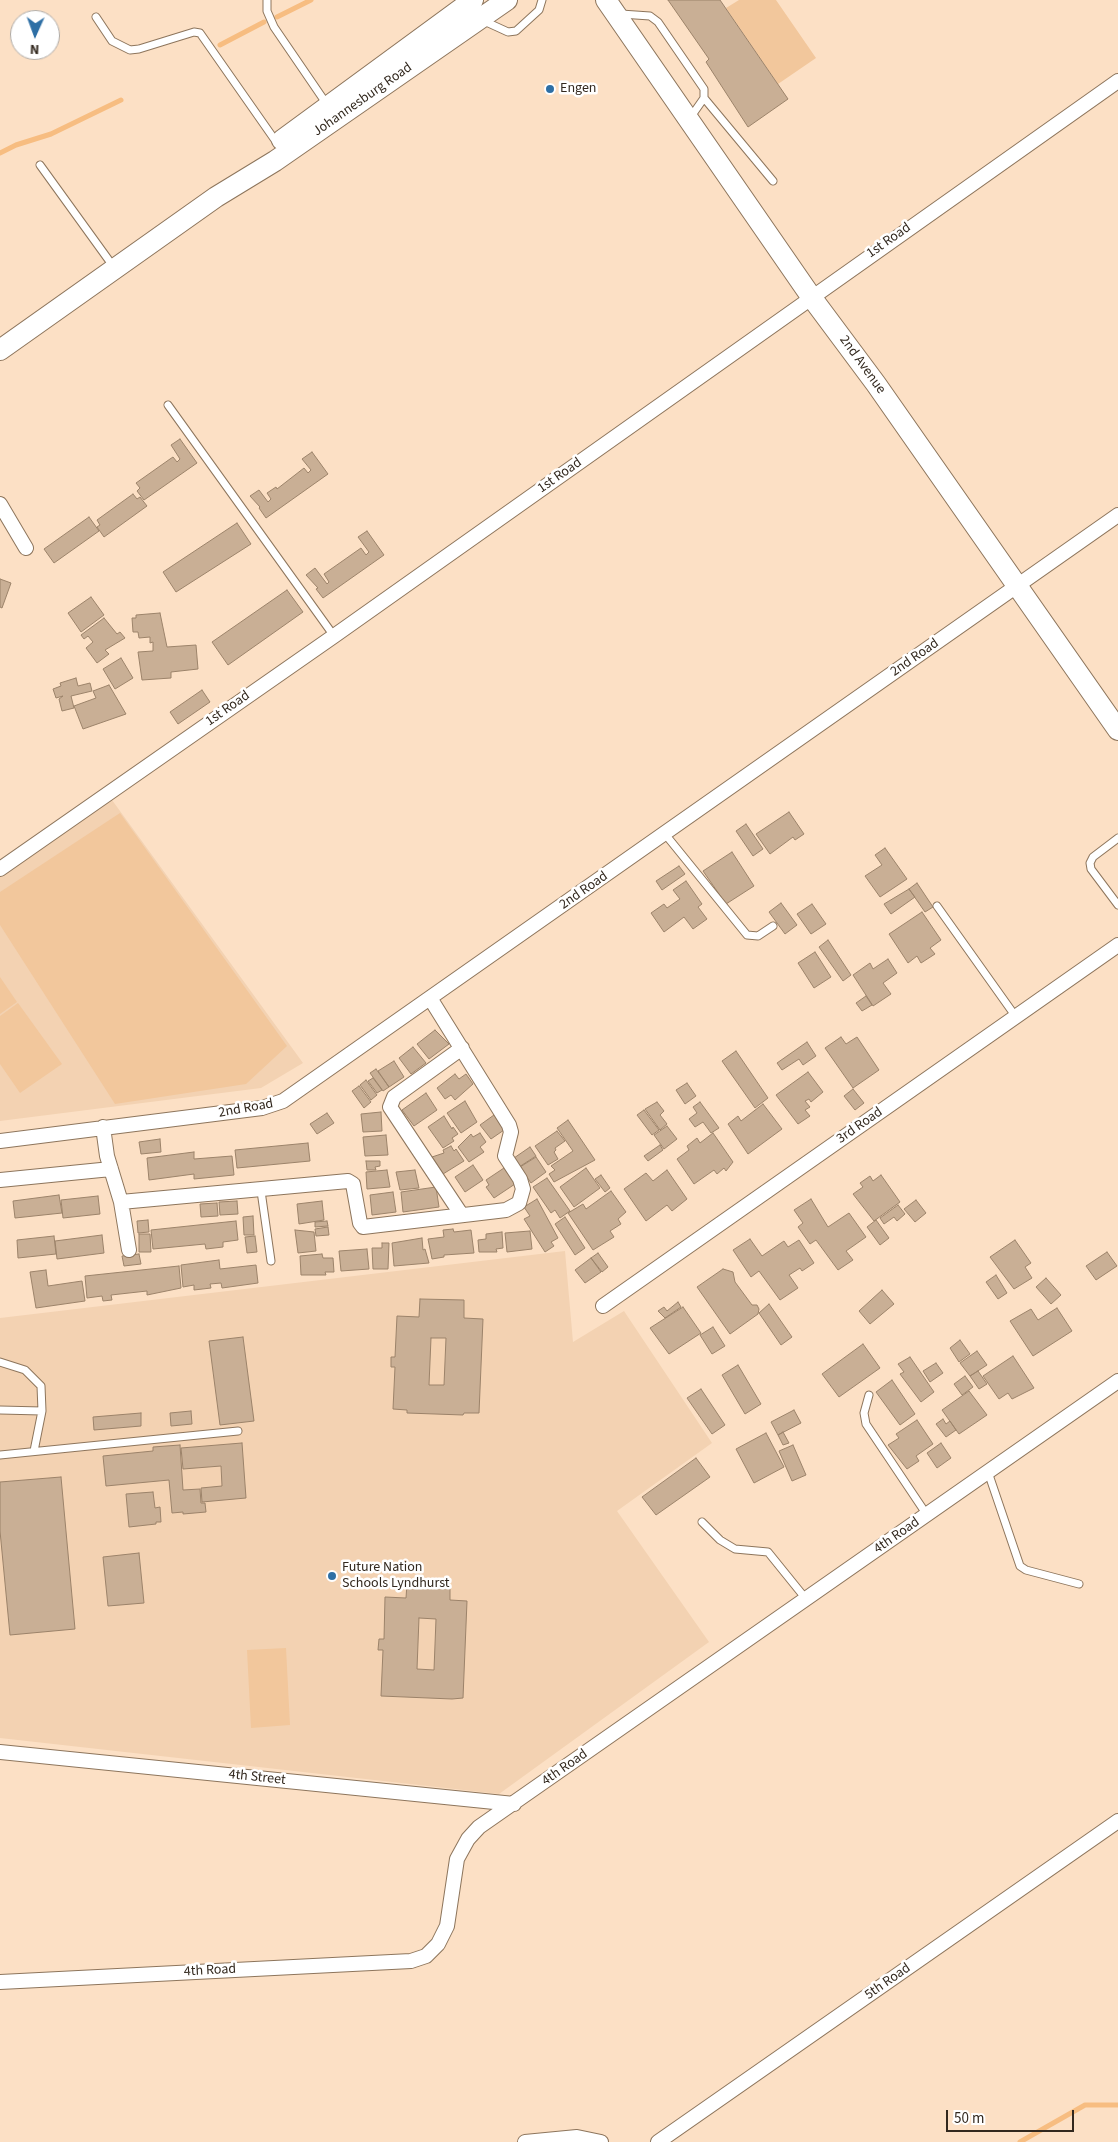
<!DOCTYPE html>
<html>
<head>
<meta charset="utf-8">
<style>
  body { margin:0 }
  #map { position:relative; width:1118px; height:2142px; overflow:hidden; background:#fce0c5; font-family:"Source Sans 3",sans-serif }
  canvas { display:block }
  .north { position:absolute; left:10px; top:10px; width:50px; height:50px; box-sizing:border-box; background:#fff; border:1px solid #ada9a5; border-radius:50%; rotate:182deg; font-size:14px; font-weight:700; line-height:20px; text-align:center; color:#32281e }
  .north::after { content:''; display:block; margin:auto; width:18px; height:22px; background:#2e6fa5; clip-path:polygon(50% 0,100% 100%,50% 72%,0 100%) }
  .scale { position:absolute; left:946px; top:2110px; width:128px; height:22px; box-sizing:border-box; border:2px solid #32281e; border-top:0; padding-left:6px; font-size:15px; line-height:18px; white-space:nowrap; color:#32281e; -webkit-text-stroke:4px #fff; paint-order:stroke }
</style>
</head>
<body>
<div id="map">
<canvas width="1118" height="2142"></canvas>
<div class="north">N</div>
<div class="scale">50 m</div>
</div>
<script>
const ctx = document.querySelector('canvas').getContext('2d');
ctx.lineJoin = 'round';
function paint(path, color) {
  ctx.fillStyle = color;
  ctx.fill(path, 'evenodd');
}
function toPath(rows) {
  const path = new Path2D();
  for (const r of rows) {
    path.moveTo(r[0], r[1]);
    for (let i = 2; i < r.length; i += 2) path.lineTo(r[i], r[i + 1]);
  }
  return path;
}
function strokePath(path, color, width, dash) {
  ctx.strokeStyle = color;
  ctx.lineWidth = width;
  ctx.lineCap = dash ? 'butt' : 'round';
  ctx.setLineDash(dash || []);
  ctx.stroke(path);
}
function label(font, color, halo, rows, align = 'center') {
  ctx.font = font + ' "Source Sans 3",sans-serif';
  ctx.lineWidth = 5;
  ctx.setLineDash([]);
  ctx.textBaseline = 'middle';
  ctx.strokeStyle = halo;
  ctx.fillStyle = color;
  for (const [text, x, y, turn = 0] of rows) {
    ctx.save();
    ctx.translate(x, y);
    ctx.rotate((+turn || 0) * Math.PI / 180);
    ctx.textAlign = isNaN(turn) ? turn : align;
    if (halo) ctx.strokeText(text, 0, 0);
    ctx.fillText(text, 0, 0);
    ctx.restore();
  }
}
const built = toPath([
  [112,800,303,1063,261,1088,0,1121,0,874],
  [565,1251,573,1342,624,1311,712,1443,617,1511,709,1642,499,1794,0,1738,0,1318]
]);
const green = toPath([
  [739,0,776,0,816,58,778,84,726,8],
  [120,813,287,1046,246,1084,115,1104,0,925,0,892],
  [0,977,17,1002,0,1014],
  [18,1003,62,1064,20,1093,0,1064,0,1016],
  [286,1648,290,1725,251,1728,247,1650]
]);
const stream = toPath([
  [277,17,311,0],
  [220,45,264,22],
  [0,153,16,145,51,134,121,100],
  [1020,2142,1085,2105,1118,2105]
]);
const building = toPath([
  [668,0,720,0,788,99,748,127,706,62,709,59,668,0],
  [180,439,197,463,144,500,137,491,140,488,136,483,170,459,173,457,177,462,180,459,171,445,180,439],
  [312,452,328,474,266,518,259,508,260,507,250,496,259,490,268,502,271,499,267,493,276,487,277,489,304,468,308,473,311,470,302,459,312,452],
  [133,494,137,499,140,497,147,506,104,537,97,527,100,525,97,520,133,494],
  [89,517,99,531,54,563,44,549,89,517],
  [237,523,251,544,176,592,163,572,237,523],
  [367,531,384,555,323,598,316,589,318,588,306,575,315,568,327,584,329,582,324,574,361,548,366,555,369,552,358,537,367,531],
  [0,579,11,583,2,608,0,607,0,579],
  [287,590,303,612,228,665,212,642,287,590],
  [91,597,104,615,81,632,68,613,91,597],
  [160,613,167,647,196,645,198,669,171,672,171,678,142,680,138,652,153,651,153,642,150,643,150,637,139,638,138,632,133,632,132,618,136,618,136,615,160,613],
  [104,618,117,634,120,632,125,638,105,650,109,654,97,663,86,648,93,642,88,636,84,639,81,635,104,618],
  [121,658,133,678,115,689,103,669,121,658],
  [76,678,78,686,90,683,92,691,71,696,74,708,62,711,59,699,63,696,56,698,53,689,61,686,60,683,76,678],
  [109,685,126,714,83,729,74,706,96,698,93,691,109,685],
  [202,690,210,702,178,724,170,712,202,690],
  [789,812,804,834,795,840,793,837,770,854,756,834,789,812],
  [746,824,763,849,753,856,736,831,746,824],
  [885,848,907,879,880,897,865,876,882,865,875,855,885,848],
  [732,852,754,886,726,904,703,871,732,852],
  [679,866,685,874,662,890,656,881,679,866],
  [686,881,702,904,698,907,707,919,693,929,684,917,664,932,651,913,664,904,667,908,680,899,673,890,686,881],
  [917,883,933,907,925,912,909,889,917,883],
  [909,889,915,897,891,914,884,904,909,889],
  [781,903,797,925,785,934,769,912,781,903],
  [812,904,826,924,811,934,797,914,812,904],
  [922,912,941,940,930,948,935,954,921,963,917,956,908,963,889,934,922,912],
  [828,940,851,975,843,981,819,947,828,940],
  [815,952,831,977,814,988,798,963,815,952],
  [888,959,897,973,883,983,891,994,873,1006,853,975,870,963,873,969,888,959],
  [866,996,872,1005,862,1011,856,1003,866,996],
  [435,1030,449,1044,429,1059,417,1044,435,1030],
  [841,1037,846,1044,857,1037,879,1070,853,1088,825,1048,841,1037],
  [807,1042,816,1056,803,1065,799,1059,782,1070,777,1063,807,1042],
  [413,1047,426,1063,411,1074,399,1058,413,1047],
  [736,1051,768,1098,755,1108,722,1061,736,1051],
  [394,1061,404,1077,389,1087,378,1071,394,1061],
  [376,1069,389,1087,383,1091,370,1073,376,1069],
  [808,1072,823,1092,811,1102,809,1099,805,1101,810,1107,805,1110,810,1116,798,1124,776,1095,808,1072],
  [455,1074,459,1079,466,1074,473,1084,455,1100,451,1095,445,1099,437,1088,455,1074],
  [373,1078,382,1090,377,1093,368,1081,373,1078],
  [366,1080,377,1095,371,1100,360,1085,366,1080],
  [687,1083,696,1096,685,1104,676,1090,687,1083],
  [359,1086,371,1102,364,1108,352,1091,359,1086],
  [853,1089,864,1103,855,1110,844,1096,853,1089],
  [426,1093,437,1110,414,1126,402,1110,426,1093],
  [465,1101,477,1122,461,1133,447,1113,465,1101],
  [657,1102,664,1111,660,1115,667,1124,660,1130,645,1109,657,1102],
  [700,1102,719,1128,711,1133,703,1122,695,1127,689,1119,697,1113,693,1107,700,1102],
  [763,1104,782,1129,748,1154,728,1124,738,1116,741,1121,763,1104],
  [644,1110,659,1130,652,1135,637,1115,644,1110],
  [381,1112,382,1131,363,1132,361,1114,381,1112],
  [327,1113,334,1123,317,1134,310,1124,327,1113],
  [494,1115,504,1130,491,1139,480,1125,494,1115],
  [444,1116,452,1129,453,1127,458,1134,452,1138,454,1141,443,1148,428,1127,444,1116],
  [568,1120,595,1160,554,1182,549,1174,555,1170,551,1166,573,1151,557,1128,568,1120],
  [667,1126,677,1139,664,1149,654,1135,667,1126],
  [557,1131,565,1141,555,1148,556,1150,554,1152,558,1159,548,1165,535,1146,557,1131],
  [480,1133,486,1142,480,1147,484,1152,469,1162,458,1147,471,1134,473,1137,480,1133],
  [713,1133,733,1162,726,1171,724,1168,717,1174,714,1170,694,1184,677,1159,689,1150,687,1146,697,1138,700,1143,713,1133],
  [386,1135,388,1155,365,1156,363,1137,386,1135],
  [160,1139,161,1152,141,1154,139,1142,160,1139],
  [308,1143,310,1161,237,1168,235,1150,308,1143],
  [660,1145,663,1150,648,1161,644,1156,660,1145],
  [451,1146,454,1151,456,1149,464,1161,443,1174,432,1157,444,1153,443,1150,451,1146],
  [530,1147,536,1156,519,1167,514,1158,530,1147],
  [194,1152,194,1159,232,1156,234,1175,194,1179,194,1174,149,1180,147,1158,194,1152],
  [536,1157,546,1172,531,1183,520,1167,536,1157],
  [366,1161,380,1161,380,1166,375,1167,376,1170,367,1170,366,1161],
  [473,1165,483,1180,465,1192,455,1177,473,1165],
  [504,1168,515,1184,494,1198,486,1187,489,1185,486,1180,504,1168],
  [586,1168,600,1188,574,1207,560,1187,586,1168],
  [387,1170,390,1187,367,1189,366,1172,387,1170],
  [415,1170,419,1188,400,1190,396,1172,415,1170],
  [667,1170,687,1199,672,1211,667,1205,646,1221,624,1189,646,1173,653,1181,667,1170],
  [601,1175,610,1188,605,1192,595,1179,601,1175],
  [881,1175,900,1202,874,1221,853,1194,863,1187,860,1183,870,1176,873,1181,881,1175],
  [547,1178,570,1211,560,1218,555,1210,551,1213,533,1187,547,1178],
  [436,1187,439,1207,403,1212,401,1192,436,1187],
  [611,1191,626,1212,618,1219,621,1224,610,1231,614,1237,593,1250,568,1213,583,1204,586,1209,611,1191],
  [393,1192,396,1212,372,1215,370,1195,393,1192],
  [59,1195,62,1213,15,1218,13,1201,59,1195],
  [98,1196,100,1214,63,1218,61,1200,98,1196],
  [537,1199,558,1238,551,1242,554,1246,545,1252,524,1219,530,1216,524,1207,537,1199],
  [811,1199,828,1227,849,1213,866,1237,846,1251,853,1260,838,1270,816,1240,810,1244,798,1227,803,1223,794,1210,811,1199],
  [916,1200,926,1213,915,1222,904,1209,916,1200],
  [237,1201,238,1214,220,1215,219,1202,237,1201],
  [322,1201,324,1220,299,1224,297,1204,322,1201],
  [217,1203,218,1216,201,1217,200,1204,217,1203],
  [898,1205,905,1214,897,1221,894,1217,884,1224,880,1218,898,1205],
  [253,1216,254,1235,244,1235,243,1217,253,1216],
  [565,1217,585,1248,575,1255,555,1224,565,1217],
  [148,1220,149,1232,138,1233,137,1221,148,1220],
  [876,1220,889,1238,880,1245,867,1227,876,1220],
  [236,1221,238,1240,223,1242,223,1247,206,1249,205,1244,153,1249,151,1230,236,1221],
  [327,1221,328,1226,315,1227,315,1222,327,1221],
  [328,1227,329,1235,316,1236,315,1229,328,1227],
  [453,1229,454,1232,471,1230,474,1253,444,1255,444,1257,432,1259,428,1239,444,1237,443,1230,453,1229],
  [295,1230,314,1232,316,1251,298,1253,295,1230],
  [530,1231,532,1249,507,1252,505,1233,530,1231],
  [502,1232,503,1248,496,1249,497,1252,479,1252,478,1240,486,1239,486,1234,502,1232],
  [139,1234,150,1234,151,1252,139,1252,139,1234],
  [102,1235,104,1253,57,1259,55,1241,102,1235],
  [54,1236,56,1254,18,1258,17,1240,54,1236],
  [255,1236,257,1252,247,1253,245,1237,255,1236],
  [422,1238,423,1250,425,1249,429,1263,394,1266,392,1243,422,1238],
  [750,1239,762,1256,784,1241,788,1247,799,1240,814,1263,802,1271,800,1268,789,1275,798,1288,780,1300,759,1271,751,1277,733,1250,750,1239],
  [1015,1240,1031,1263,1025,1267,1032,1278,1014,1289,990,1257,1015,1240],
  [382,1243,389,1243,388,1269,373,1269,372,1248,382,1248,382,1243],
  [367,1249,369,1269,341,1271,339,1251,367,1249],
  [1107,1252,1117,1266,1096,1280,1086,1266,1107,1252],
  [598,1253,608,1267,602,1272,591,1258,598,1253],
  [139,1254,141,1264,124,1266,122,1256,139,1254],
  [322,1254,323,1258,333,1258,334,1272,325,1272,326,1275,301,1275,300,1256,322,1254],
  [591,1258,601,1272,585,1283,575,1270,591,1258],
  [219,1260,220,1269,256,1265,258,1283,222,1288,221,1283,210,1284,211,1288,194,1290,194,1285,183,1287,181,1265,219,1260],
  [179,1266,181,1288,147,1295,147,1291,111,1295,112,1300,103,1301,102,1296,87,1298,85,1276,179,1266],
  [723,1269,733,1272,735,1282,752,1305,757,1305,759,1309,758,1314,730,1334,697,1287,723,1269],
  [46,1270,48,1286,82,1281,85,1301,36,1308,30,1272,46,1270],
  [996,1275,1007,1293,998,1299,986,1282,996,1275],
  [1046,1278,1061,1295,1051,1304,1036,1287,1046,1278],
  [882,1290,894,1304,870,1324,859,1311,882,1290],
  [420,1299,464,1300,464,1318,483,1319,479,1413,464,1413,463,1415,407,1413,407,1410,393,1409,395,1367,391,1367,391,1357,395,1357,397,1316,419,1317,420,1299],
  [431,1338,446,1338,444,1385,429,1385,431,1338],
  [678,1302,681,1307,665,1318,658,1311,664,1307,667,1311,678,1302],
  [769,1304,792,1337,781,1345,759,1313,769,1304],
  [683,1307,701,1333,669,1354,650,1328,683,1307],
  [1057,1308,1072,1331,1033,1356,1010,1321,1031,1309,1038,1320,1057,1308],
  [713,1327,725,1346,712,1354,700,1335,713,1327],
  [243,1337,254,1421,220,1425,209,1341,243,1337],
  [960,1340,970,1354,959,1362,950,1348,960,1340],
  [863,1344,880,1368,839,1397,822,1374,863,1344],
  [977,1351,987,1365,970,1376,960,1363,977,1351],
  [1013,1356,1034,1388,1012,1399,1008,1393,999,1399,983,1376,1013,1356],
  [910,1357,934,1392,921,1402,900,1374,904,1372,898,1364,910,1357],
  [936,1363,943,1373,930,1382,923,1371,936,1363],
  [738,1365,761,1404,745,1414,722,1375,738,1365],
  [978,1371,987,1384,979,1389,970,1376,978,1371],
  [965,1376,973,1387,962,1395,954,1384,965,1376],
  [892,1380,915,1414,900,1425,876,1392,892,1380],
  [701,1389,725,1425,712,1434,687,1398,701,1389],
  [969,1391,987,1415,959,1434,942,1410,969,1391],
  [794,1410,801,1423,778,1435,771,1422,794,1410],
  [191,1411,192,1424,171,1426,170,1413,191,1411],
  [141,1413,141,1426,94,1430,93,1417,141,1413],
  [943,1419,946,1424,950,1421,956,1430,946,1437,936,1424,943,1419],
  [917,1420,933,1444,916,1456,919,1461,907,1469,888,1445,899,1438,896,1434,917,1420],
  [783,1432,789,1443,783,1445,778,1435,783,1432],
  [766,1433,784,1467,754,1483,736,1449,766,1433],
  [242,1443,246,1498,202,1502,201,1488,222,1486,221,1466,183,1469,181,1448,242,1443],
  [941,1443,951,1458,937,1468,927,1453,941,1443],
  [180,1445,183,1490,200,1489,201,1503,205,1503,206,1512,183,1514,183,1512,172,1513,169,1480,106,1486,103,1456,153,1451,153,1447,180,1445],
  [793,1445,806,1475,792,1481,779,1451,793,1445],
  [696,1458,710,1477,656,1515,642,1497,696,1458],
  [61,1477,75,1629,10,1635,0,1531,0,1482,61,1477],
  [153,1492,155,1508,160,1507,161,1522,156,1522,156,1524,129,1527,126,1494,153,1492],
  [139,1553,144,1603,108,1606,103,1557,139,1553],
  [407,1584,450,1586,450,1600,467,1601,463,1698,452,1699,381,1696,383,1650,378,1650,379,1639,384,1639,385,1597,406,1598,407,1584],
  [419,1618,436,1619,434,1670,417,1669,419,1618]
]);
const lane = toPath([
  [267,0,267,11,274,27,328,106],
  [621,14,650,16,658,22,704,89,704,98,690,118],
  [96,17,112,41,130,50,139,49,194,32,200,33,277,143],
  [484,21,508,32,516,31,539,10,542,0],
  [704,98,773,181],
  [40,165,113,266],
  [168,405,334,636],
  [665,834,747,935,758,936,773,926],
  [1118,838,1093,857,1090,863,1091,869,1118,905],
  [937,906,1016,1017],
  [261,1191,271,1261],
  [0,1362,25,1370,41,1386,42,1411],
  [869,1395,864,1413,866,1424,927,1515],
  [0,1410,42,1411,34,1451],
  [0,1455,238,1431],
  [988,1472,1020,1566,1026,1570,1079,1584],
  [702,1522,720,1540,735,1549,768,1552,806,1599]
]);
const street = toPath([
  [0,504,26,548],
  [0,869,334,636,1118,81],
  [103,1127,107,1156,121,1202,348,1181,353,1184,360,1223,363,1227,506,1210,519,1203,523,1189,520,1179,505,1156,511,1132,509,1125,430,998],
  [0,1141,262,1108,283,1101,1118,515],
  [0,1180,111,1169],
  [121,1202,129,1250],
  [461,1214,390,1107,394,1097,462,1048],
  [603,1306,1118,945],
  [0,1752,514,1804],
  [0,1982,411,1961,426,1956,438,1944,447,1926,457,1859,468,1839,479,1827,1118,1381],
  [525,2142,577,2137,601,2142],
  [658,2142,1118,1821]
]);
const secondary = toPath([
  [606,0,812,298,876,384,1118,730],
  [282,140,473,0],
  [0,350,216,197,275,161,507,0]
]);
const markers = [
  [550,89,5,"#2e6fa5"],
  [332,1576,5,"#2e6fa5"]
];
const poiNames = [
  ["Engen",560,89],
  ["Future Nation",342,1568],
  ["Schools Lyndhurst",342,1584]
];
const streetNames = [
  ["Johannesburg Road",363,100,-35],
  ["1st Road",889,241,-35],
  ["2nd Avenue",862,365,54],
  ["1st Road",560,476,-35],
  ["2nd Road",915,658,-35],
  ["1st Road",228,709,-35],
  ["2nd Road",584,891,-35],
  ["2nd Road",246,1109,-10],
  ["3rd Road",860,1126,-35],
  ["4th Road",897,1536,-35],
  ["4th Road",565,1768,-35],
  ["4th Street",257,1778,6],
  ["4th Road",210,1971,-3],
  ["5th Road",888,1982,-35]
];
paint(built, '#f3d2b2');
paint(green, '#f2c79c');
strokePath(stream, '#f7bd81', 5);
paint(building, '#c9af95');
strokePath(building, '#9c836a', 1);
strokePath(lane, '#8d755c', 9);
strokePath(street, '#8d755c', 16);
strokePath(secondary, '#8d755c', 22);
strokePath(lane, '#fff', 7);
strokePath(street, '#fff', 14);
strokePath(secondary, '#fff', 20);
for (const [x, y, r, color] of markers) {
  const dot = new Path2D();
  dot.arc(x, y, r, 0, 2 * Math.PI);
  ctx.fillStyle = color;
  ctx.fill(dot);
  strokePath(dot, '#fff', 2);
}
label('14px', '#32281e', '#fff', poiNames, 'left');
label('14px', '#32281e', '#fff', streetNames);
</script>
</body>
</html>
